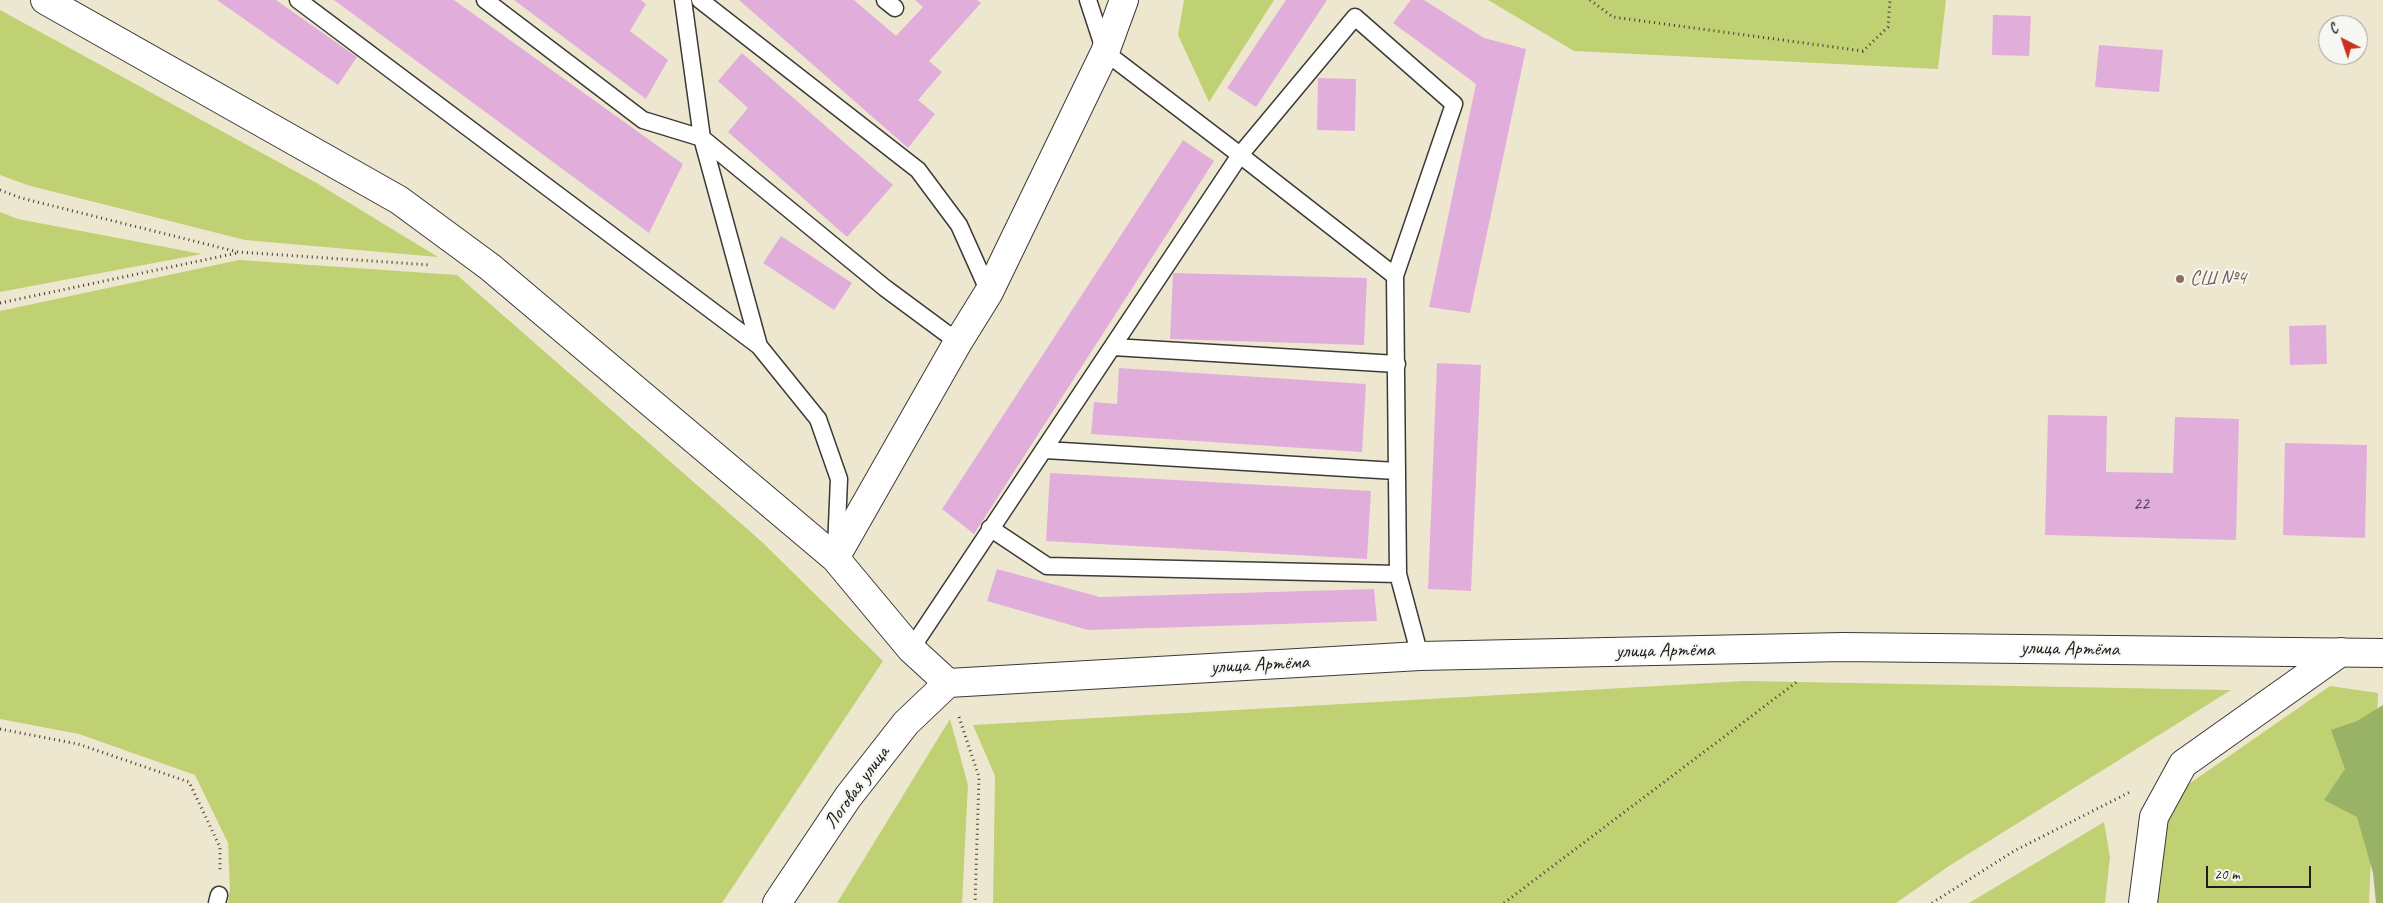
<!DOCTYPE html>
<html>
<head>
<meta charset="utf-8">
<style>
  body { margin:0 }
  #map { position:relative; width:2383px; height:903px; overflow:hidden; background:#eee7cf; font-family:Caveat,sans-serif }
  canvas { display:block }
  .north { position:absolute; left:2318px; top:15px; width:50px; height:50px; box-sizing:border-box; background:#f6f6f2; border:1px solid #9f9f9c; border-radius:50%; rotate:319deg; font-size:14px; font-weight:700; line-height:20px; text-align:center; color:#1c1c1c }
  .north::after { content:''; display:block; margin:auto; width:18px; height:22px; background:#c8321e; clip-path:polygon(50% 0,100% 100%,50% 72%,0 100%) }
  .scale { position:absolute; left:2206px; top:866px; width:105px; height:22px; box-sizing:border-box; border:2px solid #1c1c1c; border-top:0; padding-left:6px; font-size:15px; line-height:18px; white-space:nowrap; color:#1c1c1c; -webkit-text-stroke:4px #f6f6f2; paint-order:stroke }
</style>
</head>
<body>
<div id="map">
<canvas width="2383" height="903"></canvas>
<div class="north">С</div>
<div class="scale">20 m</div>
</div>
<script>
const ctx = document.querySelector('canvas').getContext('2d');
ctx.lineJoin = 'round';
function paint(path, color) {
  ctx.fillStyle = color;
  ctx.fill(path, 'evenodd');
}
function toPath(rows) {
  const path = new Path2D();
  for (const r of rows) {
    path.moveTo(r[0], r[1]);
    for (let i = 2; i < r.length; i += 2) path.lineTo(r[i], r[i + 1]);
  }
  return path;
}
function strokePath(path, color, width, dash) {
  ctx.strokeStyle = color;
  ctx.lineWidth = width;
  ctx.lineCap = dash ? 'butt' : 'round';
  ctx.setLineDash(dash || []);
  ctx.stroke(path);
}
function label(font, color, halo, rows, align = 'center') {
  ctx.font = font + ' Caveat,sans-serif';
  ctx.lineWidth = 4;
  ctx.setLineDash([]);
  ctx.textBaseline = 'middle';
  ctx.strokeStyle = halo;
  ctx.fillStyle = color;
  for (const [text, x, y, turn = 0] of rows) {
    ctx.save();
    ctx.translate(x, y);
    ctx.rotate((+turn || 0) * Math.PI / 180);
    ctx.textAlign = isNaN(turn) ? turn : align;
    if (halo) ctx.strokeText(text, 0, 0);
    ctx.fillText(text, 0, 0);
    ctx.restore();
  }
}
const green = toPath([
  [1184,0,1274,0,1209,102,1178,35],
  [1488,0,1946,0,1938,69,1574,51],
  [0,10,315,182,438,257,245,240,27,185,0,175],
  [0,212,18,219,202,254,0,292],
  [239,260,457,275,761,541,883,661,722,903,228,903,230,888,228,843,195,775,79,734,0,719,0,311],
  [1745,681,2231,690,1949,866,1896,903,993,903,995,776,973,725],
  [2330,686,2378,693,2369,903,2152,903,2173,795],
  [950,719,968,785,962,903,837,903],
  [2104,822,2110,857,2105,903,1969,903]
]);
const forest = toPath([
  [2383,705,2383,903,2376,903,2373,873,2357,817,2324,800,2345,769,2331,730,2357,721]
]);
const building = toPath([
  [217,0,276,0,357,57,338,85],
  [334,0,454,0,683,164,649,233],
  [514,0,641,0,646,4,630,31,668,60,646,99],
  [739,0,854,0,896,36,923,7,915,0,977,0,981,3,929,61,942,72,918,100,935,114,908,148],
  [1286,0,1327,0,1256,107,1227,88],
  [1411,0,1424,0,1484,38,1526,49,1470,313,1429,307,1476,84,1393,23],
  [1993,15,2031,16,2029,56,1992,55],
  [2099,45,2163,50,2159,92,2095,87],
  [742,53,893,185,847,237,728,132,748,108,718,81],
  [1318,78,1356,79,1355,131,1317,130],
  [1183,140,1214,161,974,534,942,509],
  [781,236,852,283,834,310,763,263],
  [1173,273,1367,278,1364,345,1170,339],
  [2326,325,2327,364,2290,365,2289,326],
  [1437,363,1481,365,1471,591,1428,589],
  [1119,368,1366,384,1362,452,1091,434,1094,402,1117,404],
  [2048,415,2107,416,2106,472,2173,473,2175,417,2239,419,2236,540,2045,535],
  [2285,443,2367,445,2365,538,2283,535],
  [1050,473,1371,491,1367,559,1046,541],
  [997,569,1100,597,1374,589,1377,621,1088,630,987,601]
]);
const path = toPath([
  [1590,0,1613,17,1863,51,1888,27,1890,0],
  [0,190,21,198,238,252,431,265],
  [0,303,237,253],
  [959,717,979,777,975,903],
  [0,729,78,744,189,782,220,847,220,870],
  [1504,903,1798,681],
  [1932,903,2014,851,2130,792]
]);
const service = toPath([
  [298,0,759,346],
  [485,0,643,120,702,138,759,346,818,419,839,479,836,548],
  [683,0,702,138,885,288,958,342],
  [700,0,918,170,959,225,989,292],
  [885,0,895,8],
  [1088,0,1105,52,1240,155,1355,17,1454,104,1395,276],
  [1113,347,1397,364],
  [1045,450,1396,471],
  [990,528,1047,566,1398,574],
  [911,649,1240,155,1395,276,1398,574,1420,656],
  [217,903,219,895]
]);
const minor = toPath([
  [45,0,399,200,490,267,835,558,911,649,948,683],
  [835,558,958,342,989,292,1105,52,1124,0],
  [2143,903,2154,817,2183,764,2341,652]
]);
const tertiary = toPath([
  [777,903,848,797,906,723,948,683,1420,656,1843,647,2383,653]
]);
const markers = [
  [2180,279,5,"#8d6e63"]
];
const numberNames = [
  ["22",2141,504]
];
const educationNames = [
  ["СШ №4",2190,279]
];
const streetNames = [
  ["улица Артёма",2070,649,1],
  ["улица Артёма",1665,651,-1],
  ["улица Артёма",1260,665,-3],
  ["Логовая улица",857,788,-54]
];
paint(green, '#c0d173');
paint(forest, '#98b365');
paint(building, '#e1aedb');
strokePath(service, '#3c3a37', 19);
strokePath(minor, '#3c3a37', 30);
strokePath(tertiary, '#3c3a37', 30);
strokePath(path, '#3c3a37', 3, [1, 4]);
strokePath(service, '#fff', 16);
strokePath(minor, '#fff', 28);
strokePath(tertiary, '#fff', 28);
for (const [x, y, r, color] of markers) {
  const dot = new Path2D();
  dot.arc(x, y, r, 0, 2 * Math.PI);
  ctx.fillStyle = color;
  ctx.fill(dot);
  strokePath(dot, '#f6f6f2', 2);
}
label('18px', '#4d404c', null, numberNames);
label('20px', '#785e54', '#f6f6f2', educationNames, 'left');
label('20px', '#1c1c1c', '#f6f6f2', streetNames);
</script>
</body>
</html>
